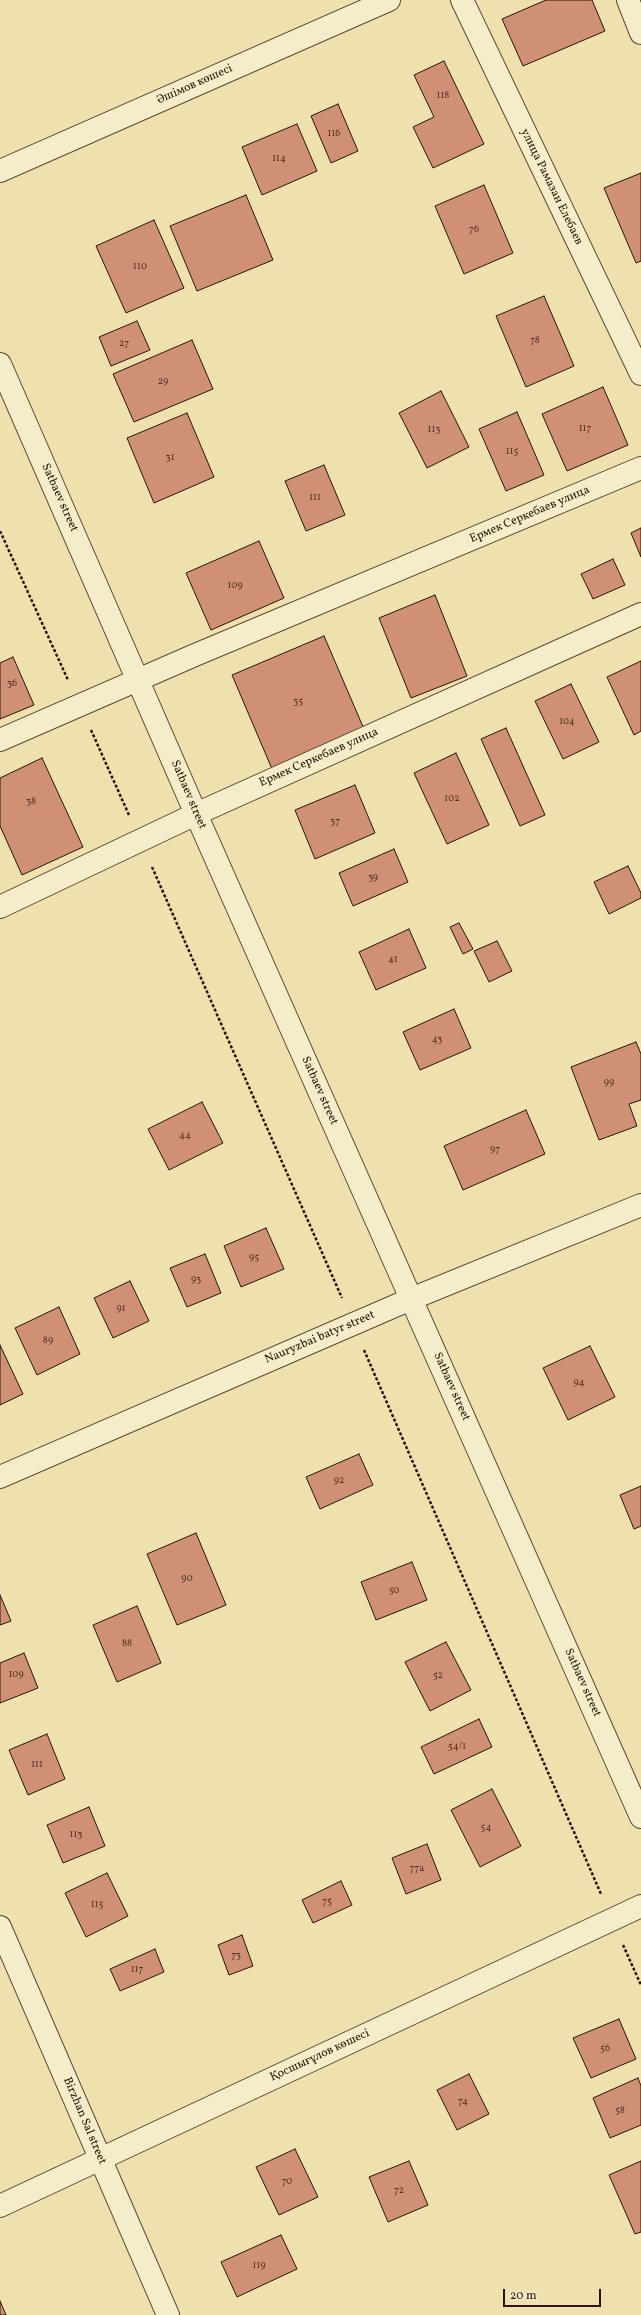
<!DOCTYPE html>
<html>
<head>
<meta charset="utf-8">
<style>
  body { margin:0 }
  #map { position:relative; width:641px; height:2315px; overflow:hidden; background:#efe1ae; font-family:Vollkorn,serif }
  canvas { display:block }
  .scale { position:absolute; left:503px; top:2289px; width:98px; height:18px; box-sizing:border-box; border:2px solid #251607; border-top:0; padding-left:5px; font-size:12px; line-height:14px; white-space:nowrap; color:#251607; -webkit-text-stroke:3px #f5ecca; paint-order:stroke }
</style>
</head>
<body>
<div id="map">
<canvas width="641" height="2315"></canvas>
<div class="scale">20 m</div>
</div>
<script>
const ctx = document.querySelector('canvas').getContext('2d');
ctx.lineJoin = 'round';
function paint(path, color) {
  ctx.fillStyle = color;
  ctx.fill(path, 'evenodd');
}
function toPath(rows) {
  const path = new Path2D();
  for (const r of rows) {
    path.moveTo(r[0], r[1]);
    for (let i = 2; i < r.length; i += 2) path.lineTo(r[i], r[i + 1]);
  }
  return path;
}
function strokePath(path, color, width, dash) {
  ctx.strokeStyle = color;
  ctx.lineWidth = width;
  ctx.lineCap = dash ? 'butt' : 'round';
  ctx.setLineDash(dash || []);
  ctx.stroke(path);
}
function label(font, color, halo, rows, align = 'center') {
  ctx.font = font + ' Vollkorn,serif';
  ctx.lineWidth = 3.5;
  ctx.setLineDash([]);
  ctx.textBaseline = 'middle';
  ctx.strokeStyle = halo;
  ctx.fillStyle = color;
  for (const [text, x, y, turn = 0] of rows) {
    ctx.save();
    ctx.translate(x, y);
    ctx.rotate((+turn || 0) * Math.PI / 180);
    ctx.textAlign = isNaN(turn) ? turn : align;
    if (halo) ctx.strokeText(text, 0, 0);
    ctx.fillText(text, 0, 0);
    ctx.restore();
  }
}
const building = toPath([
  [546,0,592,0,605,31,523,66,502,19,546,0],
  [444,61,484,144,433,168,413,127,434,117,414,75,444,61],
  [338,104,358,151,331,163,311,116,338,104],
  [297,124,317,171,262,195,242,147,297,124],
  [641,173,641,261,636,263,604,188,641,173],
  [484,185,513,253,464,274,435,206,484,185],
  [246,195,273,260,197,291,170,226,246,195],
  [154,220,184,288,126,313,96,246,154,220],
  [544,296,574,366,526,387,496,316,544,296],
  [137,321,150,350,111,366,99,337,137,321],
  [192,340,213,389,134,422,113,374,192,340],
  [603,387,628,445,567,471,542,414,603,387],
  [441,391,469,447,427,468,399,413,441,391],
  [517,412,544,475,506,491,479,429,517,412],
  [187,413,214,477,154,503,127,438,187,413],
  [324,465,345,515,306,531,285,481,324,465],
  [641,528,641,557,631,533,641,528],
  [259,541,284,598,211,630,186,573,259,541],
  [613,559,625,585,593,599,581,574,613,559],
  [435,595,467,676,411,698,379,618,435,595],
  [324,636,364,729,272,769,232,675,324,636],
  [13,657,34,705,0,719,0,663,13,657],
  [641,661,641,731,634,735,607,677,641,661],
  [571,684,599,742,563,759,535,701,571,684],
  [506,728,545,815,520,826,481,739,506,728],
  [456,753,489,825,447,844,414,773,456,753],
  [42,758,83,847,22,875,0,826,0,778,42,758],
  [355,785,375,833,315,859,295,810,355,785],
  [394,849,408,882,353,906,339,873,394,849],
  [628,866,641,893,641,898,609,914,594,882,628,866],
  [459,923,473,949,463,954,450,927,459,923],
  [409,929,426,968,376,990,359,952,409,929],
  [497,941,512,971,489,982,474,951,497,941],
  [454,1009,471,1048,420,1070,403,1032,454,1009],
  [636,1042,641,1054,641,1100,629,1104,637,1126,599,1140,571,1067,636,1042],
  [202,1102,223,1143,169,1170,148,1129,202,1102],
  [526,1110,545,1154,463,1190,444,1146,526,1110],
  [266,1228,284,1269,241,1287,224,1246,266,1228],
  [205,1254,221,1293,187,1307,170,1268,205,1254],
  [130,1281,149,1321,113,1338,94,1298,130,1281],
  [59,1307,80,1354,37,1375,15,1328,59,1307],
  [0,1345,23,1394,0,1405,0,1345],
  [590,1346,615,1397,568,1420,543,1368,590,1346],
  [359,1454,373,1485,320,1509,306,1477,359,1454],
  [641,1486,641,1526,634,1529,620,1495,641,1486],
  [196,1533,226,1605,177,1625,147,1554,196,1533],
  [412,1562,427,1600,376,1620,361,1582,412,1562],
  [0,1595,11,1621,0,1625,0,1595],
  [137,1606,161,1663,117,1682,93,1625,137,1606],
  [446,1642,471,1690,430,1711,405,1662,446,1642],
  [24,1653,38,1688,0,1703,0,1663,24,1653],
  [479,1719,492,1747,434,1774,421,1747,479,1719],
  [47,1734,65,1779,28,1795,9,1750,47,1734],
  [492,1789,521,1846,480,1867,451,1810,492,1789],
  [89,1807,105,1846,63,1863,47,1825,89,1807],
  [427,1844,441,1880,406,1894,392,1858,427,1844],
  [107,1873,128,1916,86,1937,65,1893,107,1873],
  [341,1881,352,1905,313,1923,302,1900,341,1881],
  [242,1935,253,1966,229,1975,218,1945,242,1935],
  [155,1949,164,1972,120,1991,110,1969,155,1949],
  [619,2019,636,2059,591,2078,573,2038,619,2019],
  [469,2074,489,2114,457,2130,437,2090,469,2074],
  [638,2078,641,2086,641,2125,610,2138,593,2098,638,2078],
  [295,2149,318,2197,279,2215,256,2167,295,2149],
  [409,2161,428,2205,388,2222,369,2177,409,2161],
  [641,2161,641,2232,635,2234,609,2175,641,2161],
  [281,2235,297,2269,237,2297,221,2262,281,2235],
  [0,2301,6,2315,0,2315,0,2301]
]);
const path = toPath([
  [0,531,68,680],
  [91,730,129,815],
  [152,867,342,1298],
  [364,1350,601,1894],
  [623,1945,641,1985]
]);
const minor = toPath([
  [462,0,641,374],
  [628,0,641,33],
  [0,171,389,0],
  [0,364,196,814,641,1817],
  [0,740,195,655,641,468],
  [0,907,196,814,641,614],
  [0,1477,411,1299,641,1205],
  [0,1927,168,2315],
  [0,2206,641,1906]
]);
const numberNames = [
  ["118",443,96],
  ["116",334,134],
  ["114",279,159],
  ["76",474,230],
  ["110",140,267],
  ["78",535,341],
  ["27",124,344],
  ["29",163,382],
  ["117",585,429],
  ["113",434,430],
  ["115",512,452],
  ["31",170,458],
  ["111",315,498],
  ["109",235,586],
  ["36",12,684],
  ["35",298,702],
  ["104",567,722],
  ["102",452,799],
  ["38",31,802],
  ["37",335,822],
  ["39",373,878],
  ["41",393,960],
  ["43",437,1040],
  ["99",609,1083],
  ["44",185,1136],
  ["97",495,1150],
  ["95",254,1258],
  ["93",196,1280],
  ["91",121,1309],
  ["89",48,1341],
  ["94",579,1383],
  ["92",339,1481],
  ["90",187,1579],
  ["50",394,1591],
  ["88",127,1644],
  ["109",16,1675],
  ["52",438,1676],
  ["54/1",457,1747],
  ["111",37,1765],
  ["54",486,1828],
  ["113",76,1835],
  ["77а",417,1869],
  ["75",327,1902],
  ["115",97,1905],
  ["73",236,1956],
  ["117",137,1970],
  ["56",605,2049],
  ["74",463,2102],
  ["58",620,2111],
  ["70",287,2182],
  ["72",399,2191],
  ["119",259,2266]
];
const streetNames = [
  ["Әшімов көшесі",195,85,-24],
  ["улица Рамазан Елебаев",551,187,64],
  ["Satbaev street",59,498,66],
  ["Ермек Серкебаев улица",530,515,-23],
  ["Ермек Серкебаев улица",319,758,-24],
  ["Satbaev street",188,795,67],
  ["Satbaev street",319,1091,66],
  ["Nauryzbai batyr street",320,1338,-23],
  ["Satbaev street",451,1387,66],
  ["Satbaev street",582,1683,66],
  ["Қосшығұлов көшесі",320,2056,-25],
  ["Birzhan Sal street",84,2121,67]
];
paint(building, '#d09075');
strokePath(building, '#251607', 1);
strokePath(minor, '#584931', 24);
strokePath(path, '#251607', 2.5, [3, 2]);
strokePath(minor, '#f5ecca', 22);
label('10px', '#503422', null, numberNames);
label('12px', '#251607', '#f5ecca', streetNames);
</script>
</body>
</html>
